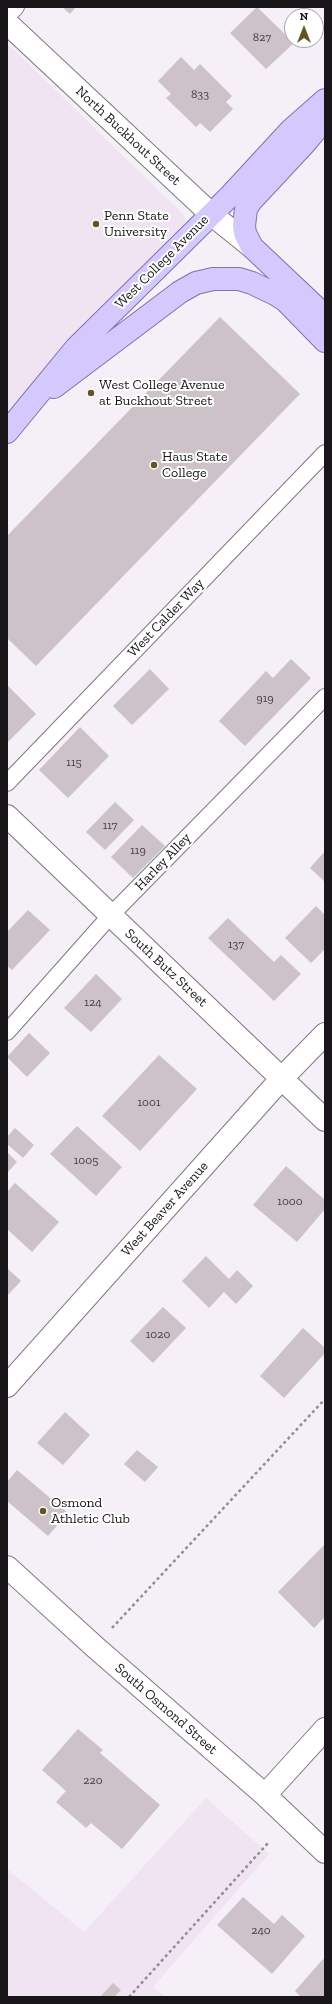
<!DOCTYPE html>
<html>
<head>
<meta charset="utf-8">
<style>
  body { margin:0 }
  #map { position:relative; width:332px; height:2004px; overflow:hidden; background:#f5eff7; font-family:"Zilla Slab",serif }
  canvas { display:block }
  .frame { position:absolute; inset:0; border:8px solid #191619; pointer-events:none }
  .north { position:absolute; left:284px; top:8px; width:40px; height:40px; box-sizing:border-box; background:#fff; border:1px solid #a3a2a3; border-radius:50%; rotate:0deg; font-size:11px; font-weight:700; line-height:16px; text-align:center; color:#191619 }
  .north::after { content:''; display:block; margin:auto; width:14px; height:18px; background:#645421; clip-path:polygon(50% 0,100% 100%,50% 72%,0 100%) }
</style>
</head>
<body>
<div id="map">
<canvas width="332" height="2004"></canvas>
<div class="frame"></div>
<div class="north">N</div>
</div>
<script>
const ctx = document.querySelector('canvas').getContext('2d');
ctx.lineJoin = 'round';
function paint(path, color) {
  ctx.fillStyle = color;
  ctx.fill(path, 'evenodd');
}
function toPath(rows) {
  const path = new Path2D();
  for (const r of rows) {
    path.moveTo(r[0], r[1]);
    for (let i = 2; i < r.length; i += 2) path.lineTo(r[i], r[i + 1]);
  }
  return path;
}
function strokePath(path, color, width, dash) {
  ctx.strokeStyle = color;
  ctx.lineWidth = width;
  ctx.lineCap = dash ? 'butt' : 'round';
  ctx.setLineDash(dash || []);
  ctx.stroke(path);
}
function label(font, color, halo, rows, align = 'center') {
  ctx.font = font + ' "Zilla Slab",serif';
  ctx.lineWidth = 4;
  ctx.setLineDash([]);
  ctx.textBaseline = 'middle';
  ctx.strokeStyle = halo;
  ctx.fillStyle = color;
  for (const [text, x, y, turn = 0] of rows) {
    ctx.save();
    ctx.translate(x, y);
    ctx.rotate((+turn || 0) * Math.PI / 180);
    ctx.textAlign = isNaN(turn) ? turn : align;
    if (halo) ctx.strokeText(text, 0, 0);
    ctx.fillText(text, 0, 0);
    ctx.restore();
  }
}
const built = toPath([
  [7,43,183,214,186,220,180,233,7,411],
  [206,1798,269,1854,153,1987,165,1997,7,1997,7,1869,84,1932]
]);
const building = toPath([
  [62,7,76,7,70,14],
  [257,7,294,43,266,69,230,33],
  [181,57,194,70,200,64,232,96,226,102,233,109,210,132,200,123,196,127,166,98,171,94,158,81],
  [220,317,300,394,36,666,7,638,7,536],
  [291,659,311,678,245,746,219,721,266,671,273,678],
  [150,669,169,689,132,725,113,706],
  [7,685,36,714,7,743],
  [80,727,109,756,68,798,39,770],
  [115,802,134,820,105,850,86,832],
  [142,825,165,846,133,878,111,857],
  [325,851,325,882,310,868],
  [316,906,325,915,325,949,311,963,285,938],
  [28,910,50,930,12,970,7,966,7,932],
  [228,918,274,962,281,955,301,974,274,1001,208,938],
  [96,974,122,999,91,1032,64,1008],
  [29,1033,50,1053,27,1077,7,1057],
  [159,1055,197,1089,140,1151,102,1116],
  [77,1126,122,1167,96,1196,50,1154],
  [15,1128,34,1145,23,1158,7,1144,7,1137],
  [7,1152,17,1162,7,1173],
  [286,1166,325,1200,325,1209,297,1242,253,1205],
  [15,1183,59,1222,32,1252,7,1229,7,1192],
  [206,1256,229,1279,237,1270,253,1286,236,1304,224,1292,209,1308,182,1281],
  [7,1268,21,1281,7,1296],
  [163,1307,186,1328,153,1363,130,1341],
  [303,1328,325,1348,325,1353,284,1398,260,1376],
  [65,1412,90,1435,63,1465,37,1443],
  [137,1450,158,1467,145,1482,124,1464],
  [17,1470,68,1513,48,1536,7,1501,7,1482],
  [325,1544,325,1617,314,1628,278,1592],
  [78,1729,103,1750,100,1753,160,1805,122,1849,91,1823,86,1828,56,1802,66,1791,42,1770],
  [243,1897,274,1924,282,1915,305,1936,272,1974,217,1925],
  [323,1959,325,1961,325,1997,301,1997,295,1991],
  [113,1983,121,1990,114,1997,100,1997]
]);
const path = toPath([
  [112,1628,325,1399],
  [129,1997,268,1843]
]);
const lane = toPath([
  [7,16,16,7],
  [7,783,325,453],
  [7,1032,110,916,325,697]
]);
const street = toPath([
  [7,23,211,214,252,247],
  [7,816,325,1120],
  [7,1386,282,1078,325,1034],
  [7,1567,95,1647,265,1795,325,1852],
  [265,1795,325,1729]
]);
const primary = toPath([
  [325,119,305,143,251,201,246,209,244,226,245,233,252,247,325,316],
  [54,387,180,292,196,283,213,279,239,279,252,283,275,294,286,301,325,341],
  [7,432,76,348,231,195,291,130,325,100]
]);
const markers = [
  [96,224,4,"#645421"],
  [91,393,4,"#645421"],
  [154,465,4,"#645421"],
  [43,1511,4,"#645421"]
];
const numberNames = [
  ["827",262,38],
  ["833",200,95],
  ["919",265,699],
  ["115",74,763],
  ["117",110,826],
  ["119",138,851],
  ["137",236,945],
  ["124",93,1003],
  ["1001",149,1103],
  ["1005",86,1161],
  ["1000",290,1202],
  ["1020",158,1335],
  ["220",93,1781],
  ["240",261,1931]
];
const streetNames = [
  ["North Buckhout Street",128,136,43],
  ["West College Avenue",162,262,-45],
  ["West Calder Way",166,618,-46],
  ["Harley Alley",163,862,-46],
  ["South Butz Street",166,968,43],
  ["West Beaver Avenue",165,1209,-48],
  ["South Osmond Street",166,1709,41]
];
const poiNames = [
  ["Penn State",104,216],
  ["University",104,232],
  ["West College Avenue",99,385],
  ["at Buckhout Street",99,401],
  ["Haus State",162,457],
  ["College",162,473],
  ["Osmond",51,1503],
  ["Athletic Club",51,1519]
];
paint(built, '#f0e4f3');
paint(building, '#ccc2c7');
strokePath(lane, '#7f7980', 18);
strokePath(street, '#7f7980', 24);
strokePath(primary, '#8073ad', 24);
strokePath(path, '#928d93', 2.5, [3, 3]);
strokePath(lane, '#fff', 16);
strokePath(street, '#fff', 22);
strokePath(primary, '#d4c9fd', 22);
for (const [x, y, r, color] of markers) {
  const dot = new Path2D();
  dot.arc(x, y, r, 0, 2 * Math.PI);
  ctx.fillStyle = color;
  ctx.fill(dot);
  strokePath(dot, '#fff', 1.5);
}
label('12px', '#464144', null, numberNames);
label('14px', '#191619', '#fff', streetNames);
label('14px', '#191619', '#fff', poiNames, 'left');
</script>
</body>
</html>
